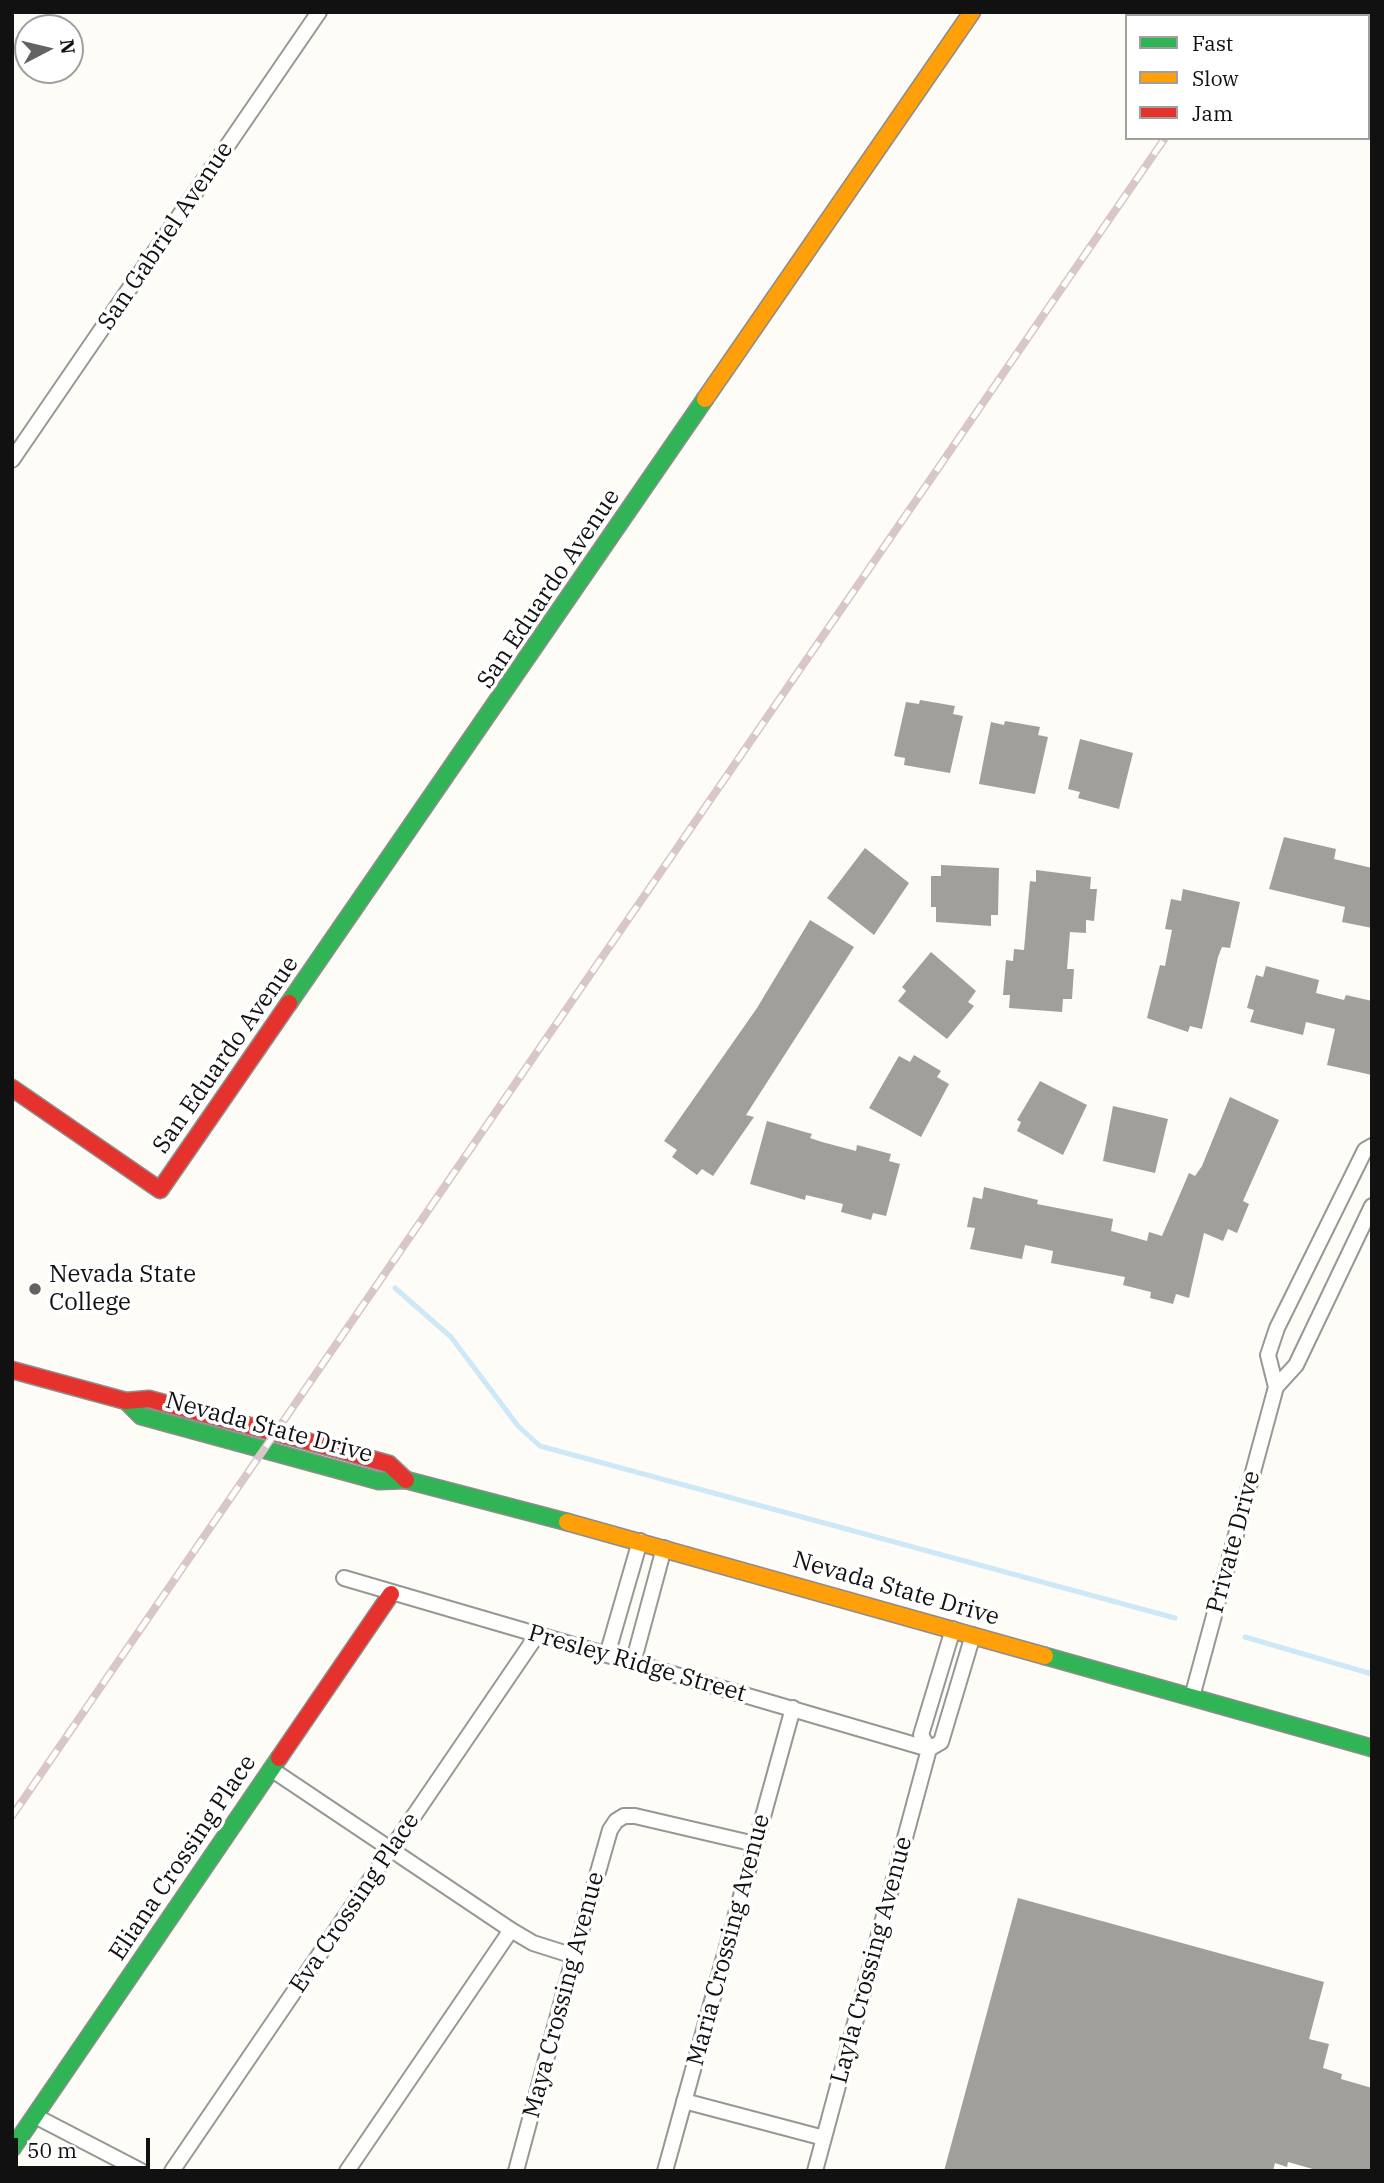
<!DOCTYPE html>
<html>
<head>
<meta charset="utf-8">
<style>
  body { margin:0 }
  #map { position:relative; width:1384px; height:2183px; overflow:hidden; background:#fdfcf7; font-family:"IBM Plex Serif",serif }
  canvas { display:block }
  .frame { position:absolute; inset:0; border:14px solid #111; pointer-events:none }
  .legend { position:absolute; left:1125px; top:14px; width:245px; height:126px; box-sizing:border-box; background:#fff; border:2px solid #a0a0a0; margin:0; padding:9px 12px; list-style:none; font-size:21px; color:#111 }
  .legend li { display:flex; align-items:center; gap:14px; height:35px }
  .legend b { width:35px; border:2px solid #a0a0a0 }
  .north { position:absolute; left:14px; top:14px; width:70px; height:70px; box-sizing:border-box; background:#fff; border:2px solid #a0a0a0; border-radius:50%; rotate:83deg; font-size:19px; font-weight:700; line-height:28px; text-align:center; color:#111 }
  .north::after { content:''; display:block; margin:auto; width:24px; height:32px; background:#646362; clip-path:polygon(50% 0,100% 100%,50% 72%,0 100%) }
  .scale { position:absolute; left:14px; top:2138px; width:136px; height:32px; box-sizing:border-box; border:4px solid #111; border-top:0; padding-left:9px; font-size:21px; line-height:24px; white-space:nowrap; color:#111; -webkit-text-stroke:5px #fff; paint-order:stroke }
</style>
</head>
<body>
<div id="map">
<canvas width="1384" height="2183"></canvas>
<div class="frame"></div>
<ul class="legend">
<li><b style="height:9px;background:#30b455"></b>Fast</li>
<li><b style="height:9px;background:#ff9f0a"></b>Slow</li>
<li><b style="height:9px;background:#e5322d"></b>Jam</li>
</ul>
<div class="north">N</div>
<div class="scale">50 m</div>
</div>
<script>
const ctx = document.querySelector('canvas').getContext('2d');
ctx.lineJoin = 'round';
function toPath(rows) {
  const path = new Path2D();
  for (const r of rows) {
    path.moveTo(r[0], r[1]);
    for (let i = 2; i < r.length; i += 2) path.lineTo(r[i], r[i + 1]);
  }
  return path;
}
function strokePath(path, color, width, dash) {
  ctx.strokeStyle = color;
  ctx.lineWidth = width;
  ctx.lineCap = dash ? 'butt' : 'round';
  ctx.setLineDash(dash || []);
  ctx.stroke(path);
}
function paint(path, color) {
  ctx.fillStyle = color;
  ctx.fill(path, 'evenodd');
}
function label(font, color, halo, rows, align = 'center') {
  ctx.font = font + ' "IBM Plex Serif",serif';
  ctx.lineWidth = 7;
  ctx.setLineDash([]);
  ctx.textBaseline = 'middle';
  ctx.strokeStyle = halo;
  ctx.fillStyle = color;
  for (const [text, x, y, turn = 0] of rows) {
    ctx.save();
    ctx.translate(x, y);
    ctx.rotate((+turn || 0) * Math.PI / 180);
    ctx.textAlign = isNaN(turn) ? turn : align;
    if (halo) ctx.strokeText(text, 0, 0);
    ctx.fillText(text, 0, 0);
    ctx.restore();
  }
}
const stream = toPath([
  [395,1288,451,1337,518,1426,540,1446,1175,1618],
  [1245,1637,1372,1674]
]);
const building = toPath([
  [920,700,955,706,953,714,963,716,950,773,904,765,905,758,894,756,906,702,919,704],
  [1005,721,1040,727,1038,735,1048,737,1035,794,979,784,991,722,1004,725],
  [1080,739,1133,753,1119,809,1078,798,1080,792,1068,789],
  [1284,837,1336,849,1334,859,1372,868,1372,928,1342,922,1345,907,1269,889],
  [865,848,909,883,874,935,827,898],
  [941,865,999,868,998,915,991,915,991,926,936,922,936,907,931,907,931,876,941,876],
  [1036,870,1091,877,1090,889,1097,889,1094,921,1086,920,1086,933,1070,932,1067,969,1074,969,1072,999,1063,999,1062,1012,1009,1008,1010,995,1003,995,1006,960,1013,961,1014,949,1024,950,1030,881,1036,882],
  [1183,889,1240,902,1230,948,1222,947,1218,957,1202,1029,1190,1026,1188,1032,1147,1018,1160,965,1165,966,1172,930,1165,929,1171,899,1181,901],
  [810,920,854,947,746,1115,754,1117,713,1176,702,1169,697,1175,672,1157,677,1150,664,1141,757,1008],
  [931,952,976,991,968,1002,974,1006,947,1039,898,1001,906,991,902,987],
  [1266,966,1319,980,1316,993,1344,1000,1346,995,1372,1001,1372,1075,1327,1065,1335,1029,1306,1022,1303,1035,1250,1022,1254,1010,1247,1008,1256,975,1263,977],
  [914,1055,941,1071,937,1077,949,1084,921,1137,869,1108,899,1056,910,1062],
  [1040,1081,1087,1105,1063,1155,1017,1131,1021,1122,1017,1120],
  [1230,1097,1279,1120,1243,1201,1249,1204,1237,1233,1228,1229,1223,1241,1204,1233,1189,1298,1176,1294,1173,1304,1150,1298,1151,1292,1123,1285,1125,1277,1051,1263,1053,1251,1025,1245,1022,1259,970,1249,975,1228,967,1227,973,1197,982,1199,984,1187,1038,1200,1037,1204,1113,1219,1111,1231,1147,1241,1149,1232,1162,1236,1189,1173,1195,1176,1202,1166],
  [1113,1106,1168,1119,1155,1173,1103,1161],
  [767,1121,812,1134,810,1138,822,1142,856,1151,857,1145,891,1154,889,1161,900,1164,886,1216,873,1213,871,1220,841,1212,843,1204,806,1195,805,1200,750,1184],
  [1018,1898,1324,1982,1309,2039,1329,2044,1323,2068,1342,2074,1341,2079,1372,2088,1372,2171,1320,2171,1288,2162,1287,2167,1275,2163,1273,2171,944,2171]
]);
const street = toPath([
  [12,460,319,12],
  [1276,1387,1268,1355,1277,1328,1365,1150,1372,1146],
  [344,1578,929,1749],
  [607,1655,640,1541],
  [633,1663,664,1548],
  [1192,1697,1276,1387,1296,1365,1372,1206],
  [929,1749,921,1735,953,1629],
  [271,1769,511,1930,533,1943,574,1956],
  [684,2101,824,2138],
  [35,2116,141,2171],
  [172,2171,537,1635],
  [347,2171,511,1930],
  [516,2171,574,1956,610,1830,616,1821,624,1816,635,1816,755,1844],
  [665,2171,793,1708],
  [815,2171,929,1749,941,1742,973,1635]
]);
const fast = toPath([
  [289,1003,705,399],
  [126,1401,141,1416,379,1481,406,1480,567,1522],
  [1045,1656,1372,1748],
  [12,2149,279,1758]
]);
const slow = toPath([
  [705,399,972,12],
  [567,1522,1045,1656]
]);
const jam = toPath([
  [12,1088,160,1190,289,1003],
  [12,1370,126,1401,149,1399,332,1448,389,1464,406,1480],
  [279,1758,391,1594]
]);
const rail = toPath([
  [1249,16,1252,12],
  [12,1816,1165,138]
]);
const markers = [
  [35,1289,7,"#646362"]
];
const streetNames = [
  ["San Gabriel Avenue",166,236,-56],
  ["San Eduardo Avenue",549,589,-56],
  ["San Eduardo Avenue",226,1055,-55],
  ["Nevada State Drive",269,1428,15],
  ["Private Drive",1234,1542,-75],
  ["Nevada State Drive",896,1589,16],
  ["Presley Ridge Street",637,1664,16],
  ["Eliana Crossing Place",183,1858,-56],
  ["Eva Crossing Place",355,1903,-56],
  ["Maria Crossing Avenue",729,1940,-75],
  ["Layla Crossing Avenue",872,1960,-75],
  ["Maya Crossing Avenue",564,1995,-75]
];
const poiNames = [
  ["Nevada State",49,1275],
  ["College",49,1303]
];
strokePath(stream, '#cde8f7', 5);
paint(building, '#a19f9c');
strokePath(street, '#979795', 18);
strokePath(fast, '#8e8d8b', 19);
strokePath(slow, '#8e8d8b', 19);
strokePath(jam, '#8e8d8b', 19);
strokePath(street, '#fffffe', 14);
strokePath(fast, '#30b455', 16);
strokePath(slow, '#ff9f0a', 16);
strokePath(jam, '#e5322d', 16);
strokePath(rail, '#d9c6c7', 8);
strokePath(rail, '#fff', 5, [16]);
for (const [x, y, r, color] of markers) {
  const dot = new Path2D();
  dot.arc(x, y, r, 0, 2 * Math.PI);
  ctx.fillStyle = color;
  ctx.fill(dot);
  strokePath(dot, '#fff', 2.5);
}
label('24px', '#111', '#fff', streetNames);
label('24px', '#111', '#fff', poiNames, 'left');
</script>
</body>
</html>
